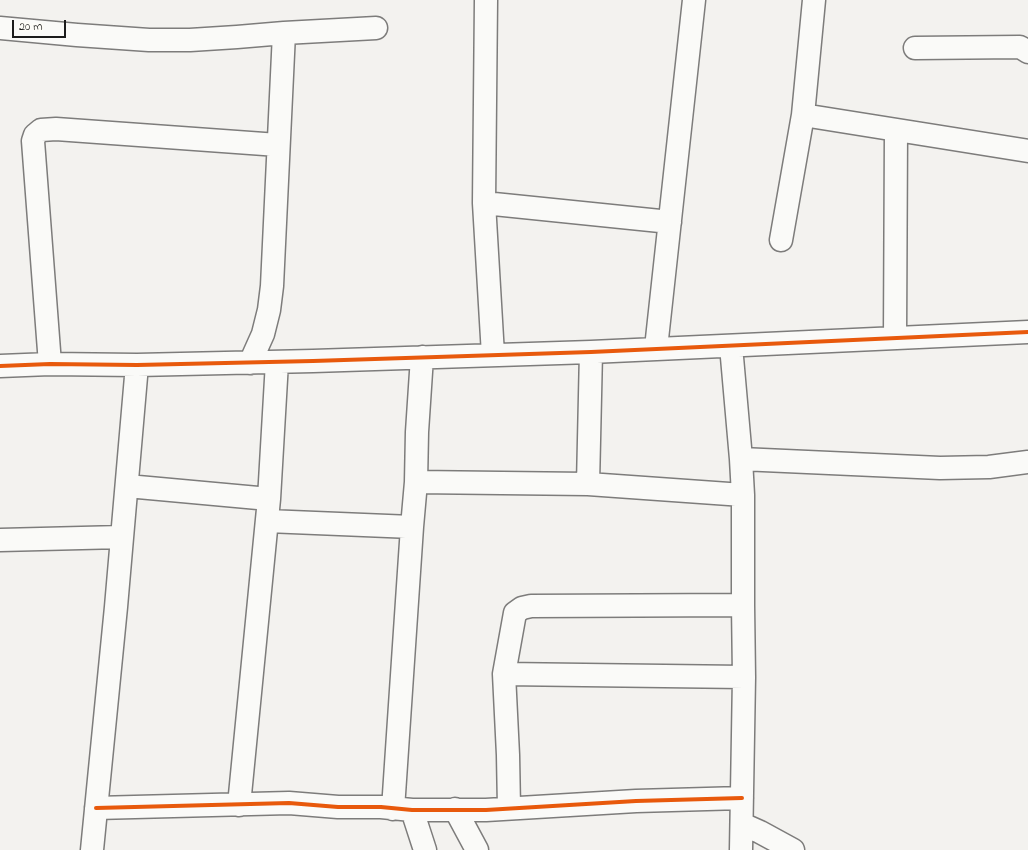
<!DOCTYPE html>
<html>
<head>
<meta charset="utf-8">
<style>
  body { margin:0 }
  #map { position:relative; width:1028px; height:850px; overflow:hidden; background:#f3f2ef; font-family:"Indie Flower",sans-serif }
  canvas { display:block }
  .scale { position:absolute; left:12px; top:20px; width:54px; height:18px; box-sizing:border-box; border:2px solid #1c1c1c; border-top:0; padding-left:5px; font-size:12px; line-height:14px; white-space:nowrap; color:#1c1c1c; -webkit-text-stroke:3px #fdfcf7; paint-order:stroke }
</style>
</head>
<body>
<div id="map">
<canvas width="1028" height="850"></canvas>
<div class="scale">20 m</div>
</div>
<script>
const ctx = document.querySelector('canvas').getContext('2d');
ctx.lineJoin = 'round';
function toPath(rows) {
  const path = new Path2D();
  for (const r of rows) {
    path.moveTo(r[0], r[1]);
    for (let i = 2; i < r.length; i += 2) path.lineTo(r[i], r[i + 1]);
  }
  return path;
}
function strokePath(path, color, width, dash) {
  ctx.strokeStyle = color;
  ctx.lineWidth = width;
  ctx.lineCap = dash ? 'butt' : 'round';
  ctx.setLineDash(dash || []);
  ctx.stroke(path);
}
const minor = toPath([
  [486,0,484,203,493,355],
  [0,28,77,35,149,40,190,40,237,37,284,33,376,28],
  [915,48,1020,47,1028,52],
  [803,115,1028,151],
  [484,203,670,222],
  [781,240,803,115,814,0],
  [895,338,896,130],
  [731,346,741,459,743,495,743,605,744,677,741,850],
  [656,348,694,0],
  [250,363,263,334,269,310,272,286,284,33],
  [50,364,33,141,35,135,41,130,56,129,278,145],
  [0,366,50,364,137,365,313,361,591,352,1028,332],
  [741,459,940,468,989,467,1028,462],
  [416,482,588,484,743,495],
  [588,484,591,352],
  [127,486,269,499],
  [267,521,412,527],
  [0,540,122,537],
  [504,674,744,677],
  [239,805,269,499,277,362],
  [96,808,289,803,338,807,381,807,412,810,486,810,636,801,742,798],
  [509,808,508,755,504,674,515,613,522,608,531,606,743,605],
  [393,809,412,527,416,482,417,432,422,357],
  [455,809,477,850],
  [412,810,425,850],
  [742,824,760,832,793,850],
  [92,850,116,607,137,365]
]);
const cycleway = toPath([
  [0,366,50,364,137,365,313,361,591,352,1028,332],
  [96,808,289,803,338,807,381,807,412,810,486,810,636,801,742,798]
]);
strokePath(minor, '#7d7c7b', 25);
strokePath(minor, '#fafaf8', 22);
strokePath(cycleway, '#e8590c', 4);
</script>
</body>
</html>
